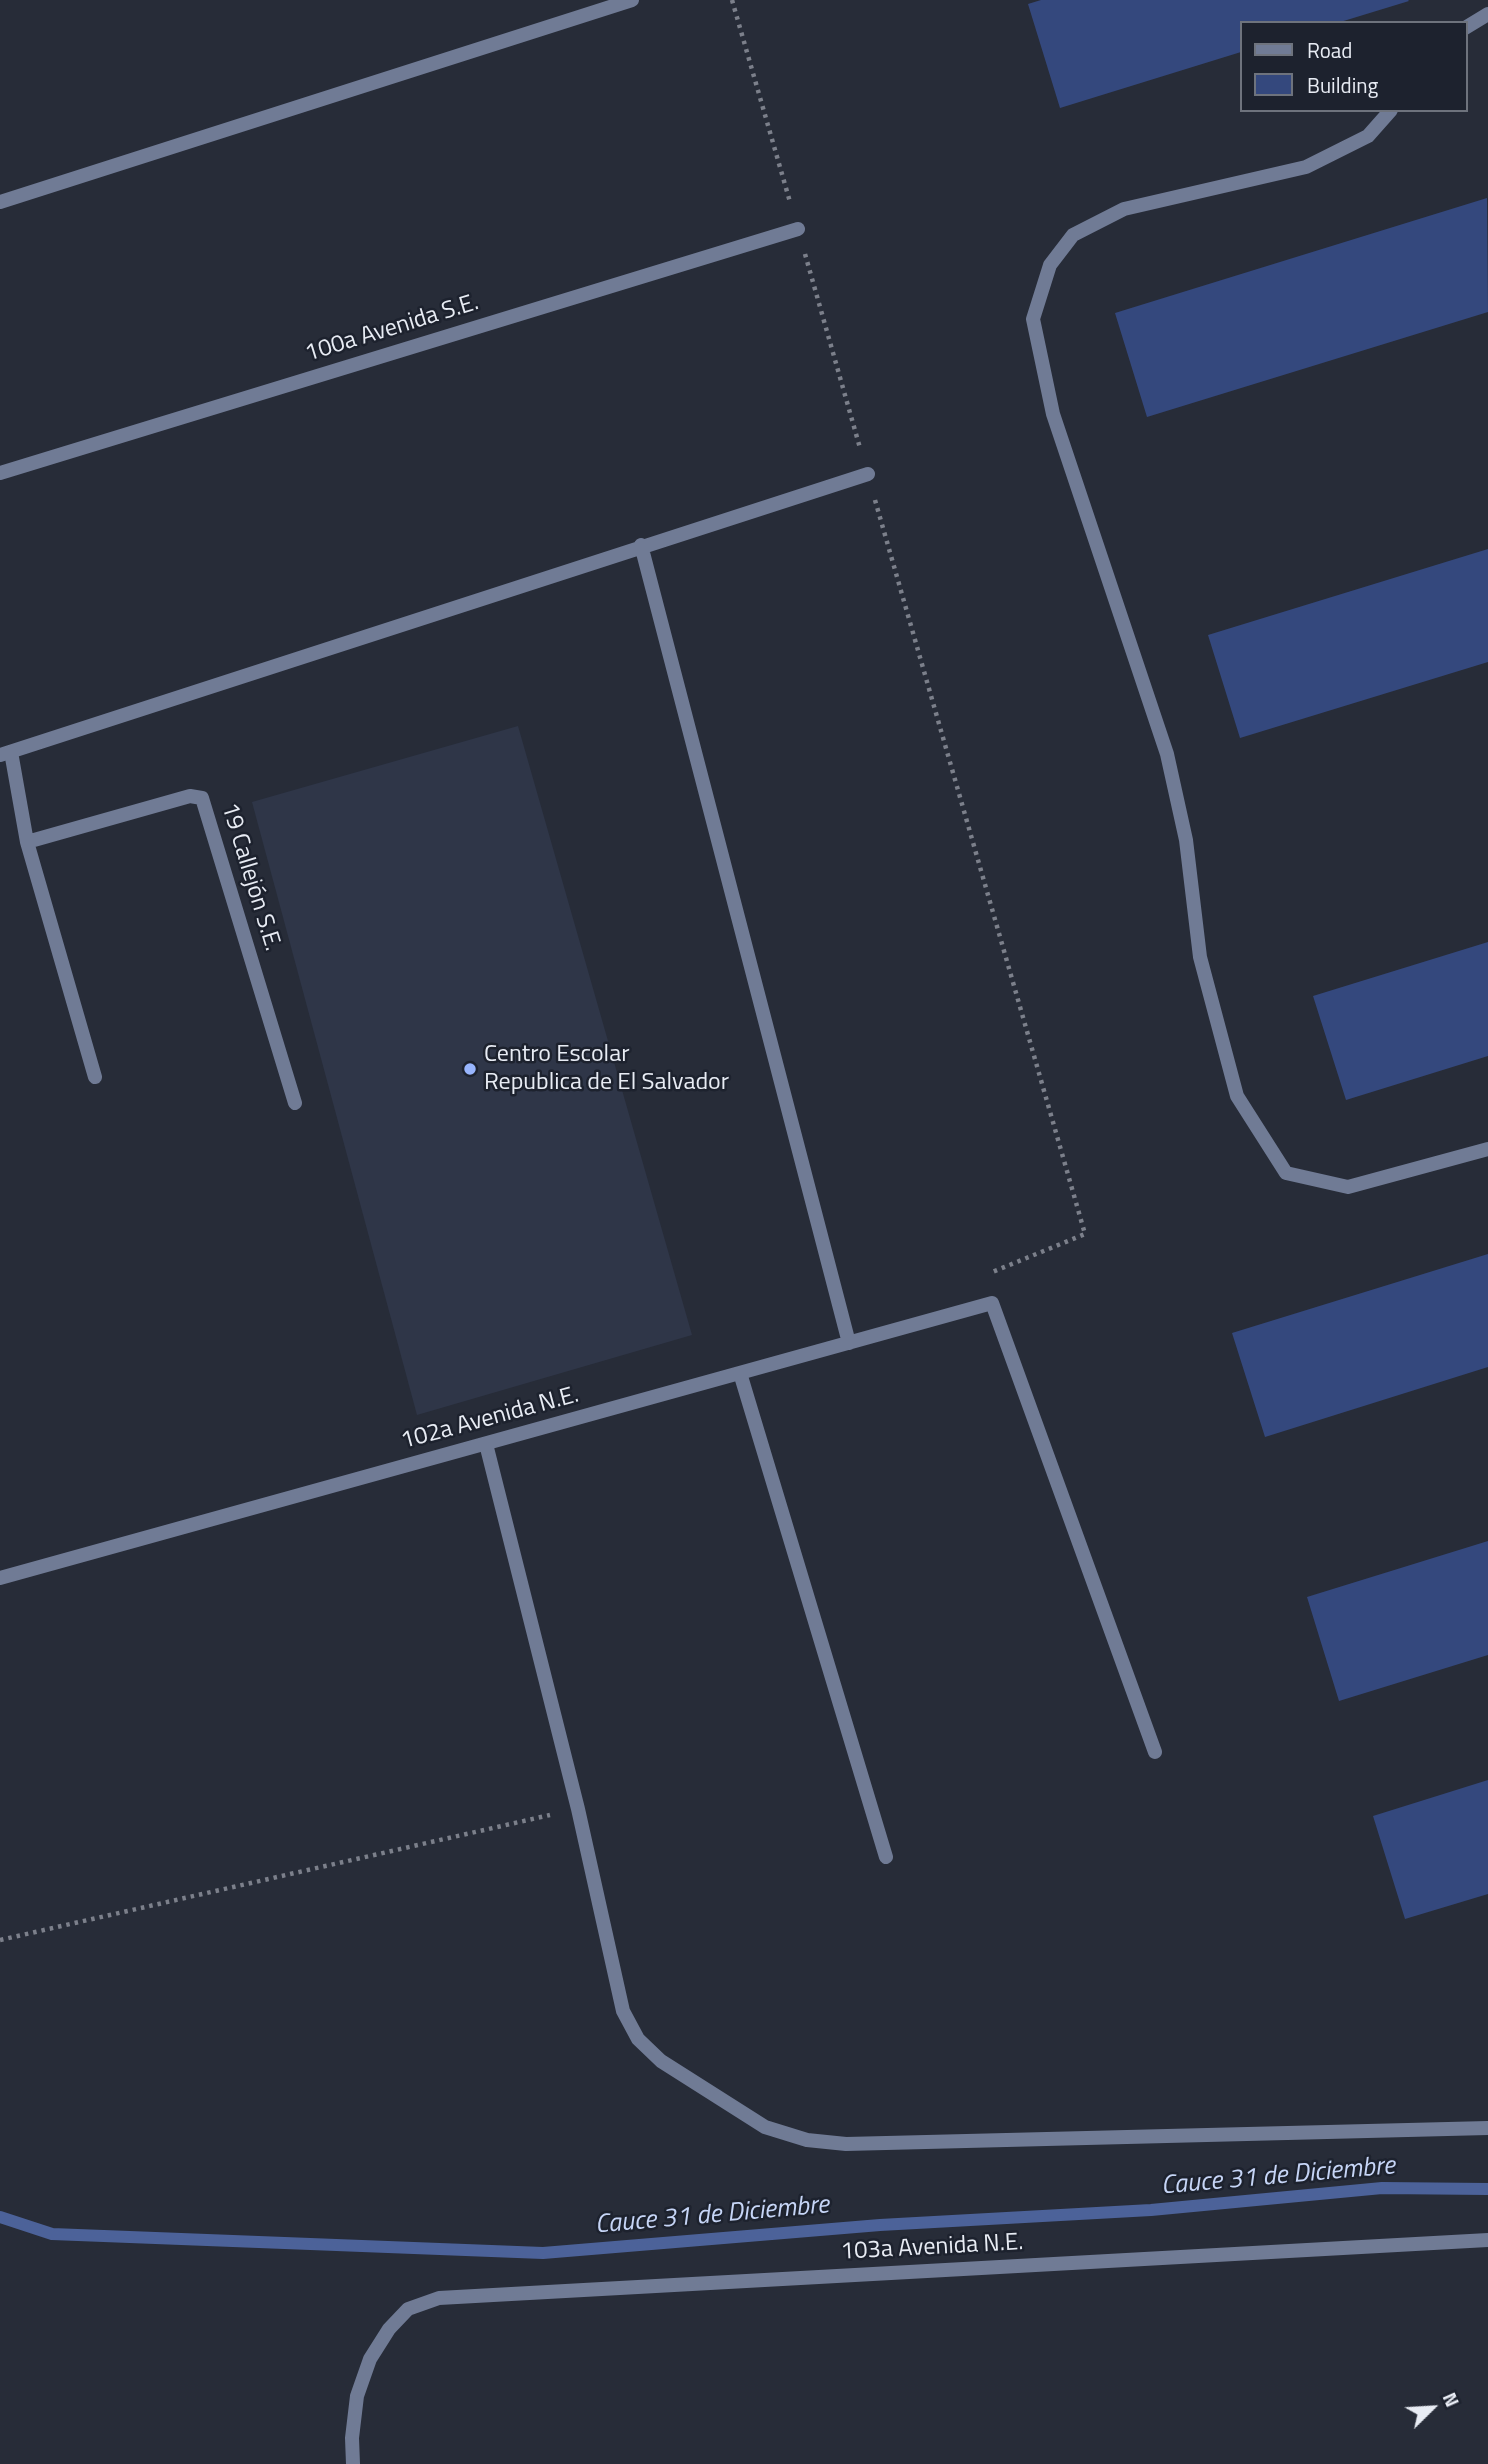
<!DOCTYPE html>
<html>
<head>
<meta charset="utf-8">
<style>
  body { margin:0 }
  #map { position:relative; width:1488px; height:2464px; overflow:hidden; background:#272c38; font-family:"Titillium Web",sans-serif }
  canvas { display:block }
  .legend { position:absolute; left:1240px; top:21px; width:228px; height:91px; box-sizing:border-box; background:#1d222e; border:2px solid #6e737d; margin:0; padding:9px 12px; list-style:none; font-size:21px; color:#e8ecf4 }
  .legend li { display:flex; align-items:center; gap:14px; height:35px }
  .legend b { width:35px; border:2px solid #6e737d }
  .north { position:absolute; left:1397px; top:2373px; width:70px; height:70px; -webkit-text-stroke:5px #1d222e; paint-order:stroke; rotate:66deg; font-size:19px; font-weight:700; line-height:28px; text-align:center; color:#e8ecf4 }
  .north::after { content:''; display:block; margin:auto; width:24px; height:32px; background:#e8ecf4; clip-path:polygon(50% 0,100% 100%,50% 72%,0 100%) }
</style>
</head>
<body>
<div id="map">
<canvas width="1488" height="2464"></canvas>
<ul class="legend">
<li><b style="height:9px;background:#707b95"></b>Road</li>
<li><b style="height:19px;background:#34487d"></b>Building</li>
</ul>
<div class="north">N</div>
</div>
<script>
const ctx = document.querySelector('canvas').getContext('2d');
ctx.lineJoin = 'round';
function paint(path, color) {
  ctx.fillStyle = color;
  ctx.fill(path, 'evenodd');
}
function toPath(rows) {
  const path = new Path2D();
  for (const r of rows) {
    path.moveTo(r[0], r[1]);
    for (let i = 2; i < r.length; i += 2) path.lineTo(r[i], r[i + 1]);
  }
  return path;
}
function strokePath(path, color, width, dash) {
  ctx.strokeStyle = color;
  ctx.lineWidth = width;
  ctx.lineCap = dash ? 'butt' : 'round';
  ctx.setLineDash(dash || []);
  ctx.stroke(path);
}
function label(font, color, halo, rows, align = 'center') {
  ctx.font = font + ' "Titillium Web",sans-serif';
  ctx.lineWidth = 5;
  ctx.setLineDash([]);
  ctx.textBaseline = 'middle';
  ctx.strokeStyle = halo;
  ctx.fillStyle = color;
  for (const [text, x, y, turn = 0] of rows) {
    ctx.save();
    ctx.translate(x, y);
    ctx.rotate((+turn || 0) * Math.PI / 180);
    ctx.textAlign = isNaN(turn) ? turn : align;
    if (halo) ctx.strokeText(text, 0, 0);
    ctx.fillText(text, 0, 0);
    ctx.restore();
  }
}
const built = toPath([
  [518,726,692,1335,417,1415,252,802]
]);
const stream = toPath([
  [0,2217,52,2234,543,2253,880,2225,1151,2210,1382,2188,1488,2189]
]);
const building = toPath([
  [1041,0,1408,0,1409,1,1337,23,1241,23,1241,52,1060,108,1028,4],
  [1487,198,1488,312,1147,417,1115,313],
  [1488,549,1488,662,1240,738,1208,635],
  [1488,942,1488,1056,1346,1100,1313,996],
  [1488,1254,1488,1367,1265,1437,1232,1333],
  [1488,1541,1488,1655,1339,1701,1307,1597],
  [1488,1780,1488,1894,1405,1919,1373,1816]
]);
const path = toPath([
  [732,0,790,202],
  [805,254,860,448],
  [875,500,1085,1234,990,1273],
  [0,1940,550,1815]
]);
const lane = toPath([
  [1465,28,1488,14],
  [1391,110,1368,136,1306,167,1124,209,1073,235,1050,265,1033,319,1053,414,1167,754,1186,840,1200,957,1237,1096,1286,1173,1348,1187,1488,1149]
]);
const street = toPath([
  [0,202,632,0],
  [0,473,798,229],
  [641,545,849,1343],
  [11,752,27,842,95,1077],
  [0,755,868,474],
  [27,842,190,796,202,798,295,1103],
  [740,1373,886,1857],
  [486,1444,578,1809,623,2011,638,2039,661,2061,765,2127,807,2140,846,2144,1488,2128],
  [0,1578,992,1303,1155,1752],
  [353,2464,352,2438,357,2396,370,2359,389,2329,408,2309,439,2298,1488,2240]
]);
const markers = [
  [470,1069,7,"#98b5fd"]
];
const streetNames = [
  ["100a Avenida S.E.",392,329,-17],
  ["19 Callejón S.E.",250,877,73],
  ["102a Avenida N.E.",490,1419,-15],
  ["103a Avenida N.E.",932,2248,-3]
];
const poiNames = [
  ["Centro Escolar",484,1055],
  ["Republica de El Salvador",484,1083]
];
const waterNames = [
  ["Cauce 31 de Diciembre",1278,2177,-5],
  ["Cauce 31 de Diciembre",712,2216,-5]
];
paint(built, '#2f3648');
strokePath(stream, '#4c6299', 12);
paint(building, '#34487d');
strokePath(path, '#7c808b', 4.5, [3.5, 5]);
strokePath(lane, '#707b95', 14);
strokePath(street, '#707b95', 14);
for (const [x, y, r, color] of markers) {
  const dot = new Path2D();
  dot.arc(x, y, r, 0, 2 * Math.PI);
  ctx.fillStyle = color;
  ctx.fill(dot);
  strokePath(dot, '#1d222e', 2.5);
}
label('24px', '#e8ecf4', '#1d222e', streetNames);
label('24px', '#e8ecf4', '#1d222e', poiNames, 'left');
label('italic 26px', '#c6d5f6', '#1d222e', waterNames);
</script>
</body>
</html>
